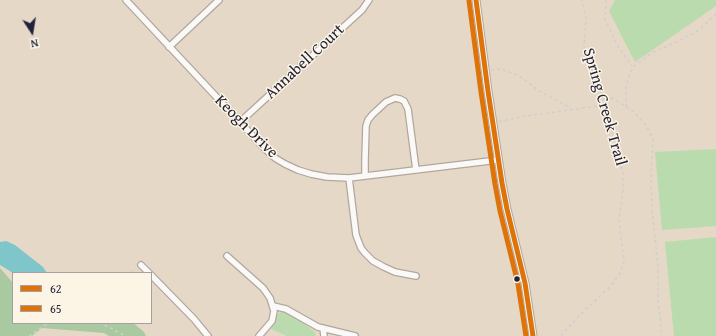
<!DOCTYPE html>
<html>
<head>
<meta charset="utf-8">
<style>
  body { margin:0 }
  #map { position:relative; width:716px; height:336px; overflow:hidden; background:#e5d8c7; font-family:"Gentium Book Plus",serif }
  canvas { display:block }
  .legend { position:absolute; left:12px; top:272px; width:140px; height:52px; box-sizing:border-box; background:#fcf5e5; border:1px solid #a5a1a1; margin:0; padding:5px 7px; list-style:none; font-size:12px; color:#22223b }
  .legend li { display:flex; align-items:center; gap:8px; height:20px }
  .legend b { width:20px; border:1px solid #a5a1a1 }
  .north { position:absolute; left:12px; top:12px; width:40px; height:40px; -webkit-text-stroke:3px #fcf5e5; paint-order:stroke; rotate:168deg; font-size:11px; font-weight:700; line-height:16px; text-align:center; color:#22223b }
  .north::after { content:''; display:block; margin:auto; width:14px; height:18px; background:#22223b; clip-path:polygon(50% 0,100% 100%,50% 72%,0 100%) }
</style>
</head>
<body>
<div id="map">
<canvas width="716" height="336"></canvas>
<ul class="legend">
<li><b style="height:5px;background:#de7409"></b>62</li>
<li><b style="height:5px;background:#de7409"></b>65</li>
</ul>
<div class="north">N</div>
</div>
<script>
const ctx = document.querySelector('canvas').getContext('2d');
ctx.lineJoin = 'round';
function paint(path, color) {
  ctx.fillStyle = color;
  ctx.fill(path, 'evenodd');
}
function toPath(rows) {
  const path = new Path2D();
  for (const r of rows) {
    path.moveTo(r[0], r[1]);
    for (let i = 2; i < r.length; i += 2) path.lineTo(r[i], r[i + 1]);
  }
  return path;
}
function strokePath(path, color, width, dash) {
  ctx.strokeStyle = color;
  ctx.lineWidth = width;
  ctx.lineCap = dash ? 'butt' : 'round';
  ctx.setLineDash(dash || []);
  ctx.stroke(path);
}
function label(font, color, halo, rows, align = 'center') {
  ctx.font = font + ' "Gentium Book Plus",serif';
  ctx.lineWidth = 3;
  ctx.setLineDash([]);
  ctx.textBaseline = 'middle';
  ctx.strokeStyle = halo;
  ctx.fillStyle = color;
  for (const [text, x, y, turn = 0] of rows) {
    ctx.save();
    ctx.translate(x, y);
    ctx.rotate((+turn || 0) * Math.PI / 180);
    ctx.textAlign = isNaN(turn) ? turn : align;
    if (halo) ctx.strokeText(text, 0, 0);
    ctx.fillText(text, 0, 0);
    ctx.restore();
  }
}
const green = toPath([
  [615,0,716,0,716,6,635,62,609,11],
  [716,149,716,226,662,230,655,152],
  [716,237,716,336,674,336,665,242],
  [282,312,290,314,311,329,315,332,316,336,287,336,271,329,275,322,277,314]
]);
const forest = toPath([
  [0,268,13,283,13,323,133,323,144,332,146,336,109,336,104,333,42,328,32,336,0,336]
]);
const water = toPath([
  [6,241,15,245,43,267,47,273,13,273,0,265,0,242]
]);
const path = toPath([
  [606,0,605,19,617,45,632,66],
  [491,70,500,69,518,75,539,91,571,108],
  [605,100,612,98,633,111,646,125,653,139,651,176,652,210,658,267,658,298,662,336],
  [626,107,626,85,633,67,653,52,677,42,699,30,716,14],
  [499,122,519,117,605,105],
  [131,273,136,269],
  [99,323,109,327,125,336],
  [278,323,282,324,285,327,290,336],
  [29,336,45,325,54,323],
  [562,336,562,334,580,315,611,286,620,273,624,262,619,221,623,190,623,173,604,100,584,49,586,18,582,0]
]);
const minor = toPath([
  [126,0,265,149,275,158,285,164,298,170,311,174,327,177,349,178,498,160],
  [169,47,219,0],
  [240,122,362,10,369,0],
  [365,176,365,160,366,126,368,120,372,115,386,102,395,98,400,99,404,101,408,109,416,170],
  [349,178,356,235,361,248,365,253,373,261,384,267,395,272,416,276],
  [227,256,263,288,270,298,274,311,272,321,259,336],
  [141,265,149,273],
  [151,275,194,319,208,336],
  [273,306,286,309,318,327,355,336],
  [323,328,324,336]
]);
const tertiary = toPath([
  [476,0,488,91,502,183,507,209,525,283,533,336]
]);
const bus1 = toPath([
  [476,0,488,91,502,183,507,209,525,283,533,336]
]);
const bus2 = toPath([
  [469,1,481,92,495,184,500,211,518,284,526,336]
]);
const markers = [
  [517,279,3.5,"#22223b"]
];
const streetNames = [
  ["Annabell Court",305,62,-43],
  ["Spring Creek Trail",604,107,74],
  ["Keogh Drive",246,127,45]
];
paint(green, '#badbad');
paint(forest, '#a9c9a0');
paint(water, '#7ec6ca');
strokePath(minor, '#b0a89f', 8);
strokePath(tertiary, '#b0a89f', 9);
strokePath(path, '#d1cecb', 1.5, [3, 3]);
strokePath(minor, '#fbf9f7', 5.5);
strokePath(tertiary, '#fbf9f7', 7);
strokePath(bus1, '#de7409', 5);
strokePath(bus2, '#de7409', 5);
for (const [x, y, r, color] of markers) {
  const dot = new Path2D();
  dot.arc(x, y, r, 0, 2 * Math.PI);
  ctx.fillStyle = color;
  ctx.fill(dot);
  strokePath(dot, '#fcf5e5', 1.5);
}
label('16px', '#22223b', '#fcf5e5', streetNames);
</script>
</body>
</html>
